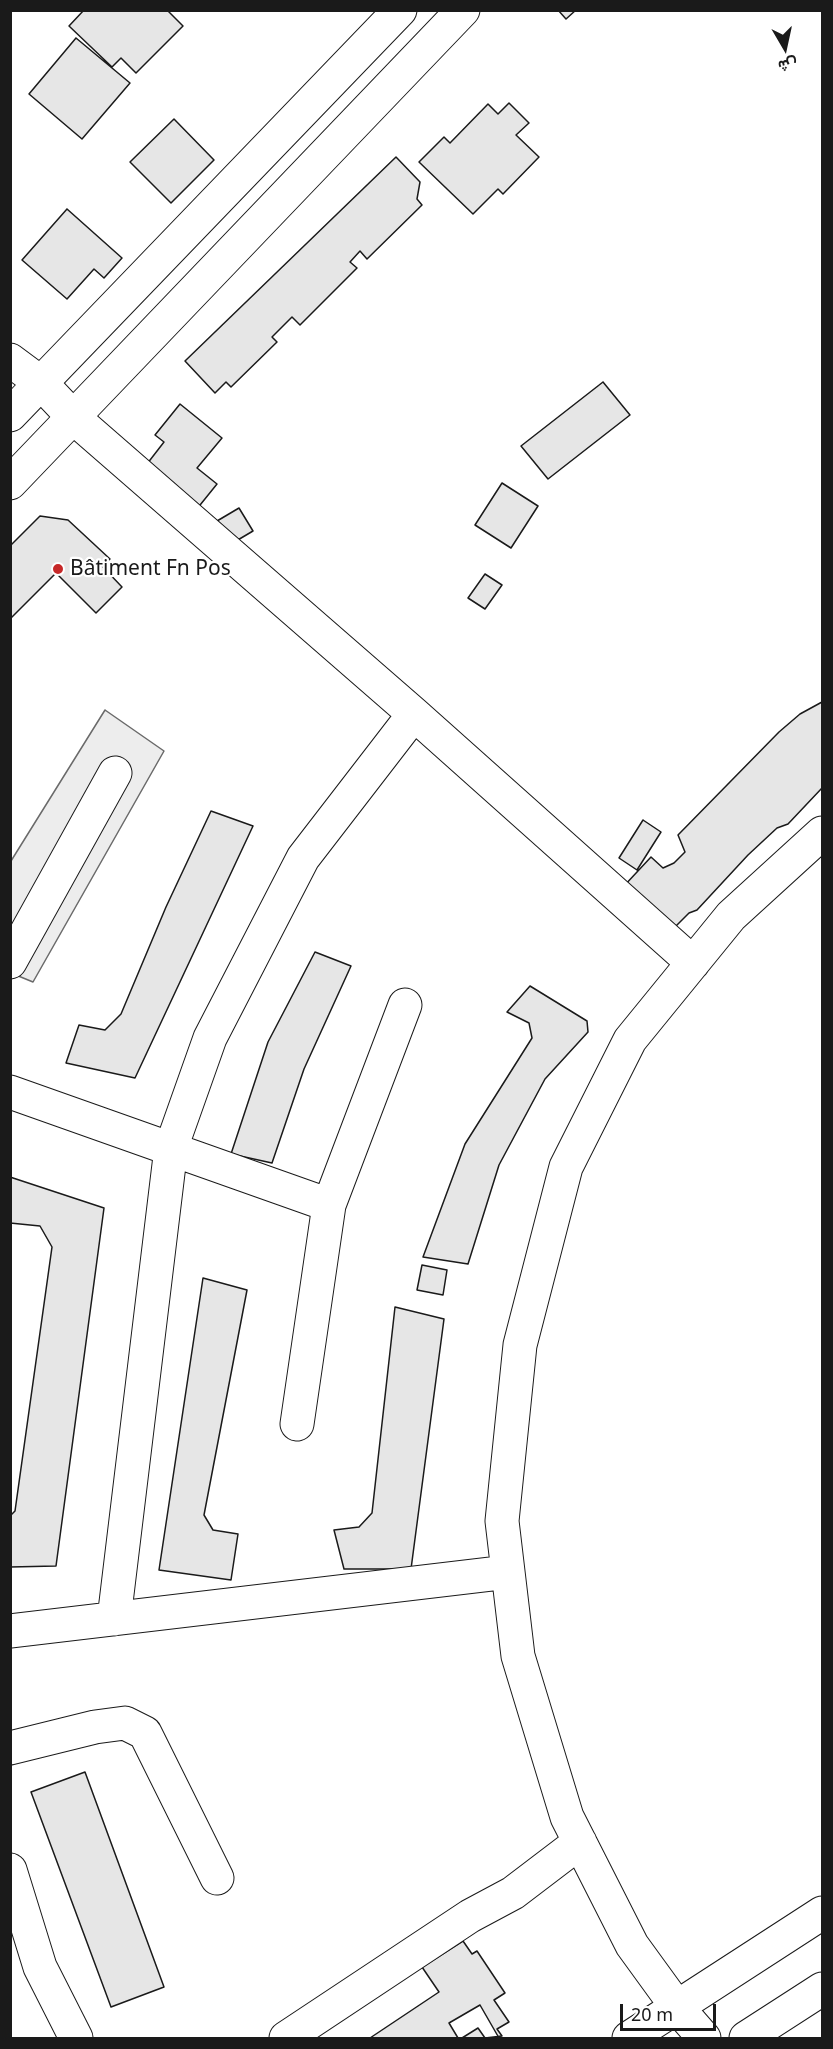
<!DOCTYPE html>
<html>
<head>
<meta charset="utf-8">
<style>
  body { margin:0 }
  #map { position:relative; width:833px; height:2049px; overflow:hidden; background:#fff; font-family:"Noto Sans",Vazirmatn,sans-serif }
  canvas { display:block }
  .frame { position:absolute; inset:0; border:12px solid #1a1a1a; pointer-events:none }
  .north { position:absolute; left:755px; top:18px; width:60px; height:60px; -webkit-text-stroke:4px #fff; paint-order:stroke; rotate:171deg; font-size:16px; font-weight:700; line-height:24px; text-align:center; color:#1a1a1a }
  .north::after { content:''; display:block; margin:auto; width:21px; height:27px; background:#1a1a1a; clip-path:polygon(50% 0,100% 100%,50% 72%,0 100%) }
  .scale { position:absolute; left:620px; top:2004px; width:96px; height:27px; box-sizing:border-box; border:3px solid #1a1a1a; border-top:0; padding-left:8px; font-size:18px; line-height:21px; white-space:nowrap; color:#1a1a1a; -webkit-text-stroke:4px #fff; paint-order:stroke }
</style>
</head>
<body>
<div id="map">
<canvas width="833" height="2049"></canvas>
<div class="frame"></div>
<div class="north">ش</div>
<div class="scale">20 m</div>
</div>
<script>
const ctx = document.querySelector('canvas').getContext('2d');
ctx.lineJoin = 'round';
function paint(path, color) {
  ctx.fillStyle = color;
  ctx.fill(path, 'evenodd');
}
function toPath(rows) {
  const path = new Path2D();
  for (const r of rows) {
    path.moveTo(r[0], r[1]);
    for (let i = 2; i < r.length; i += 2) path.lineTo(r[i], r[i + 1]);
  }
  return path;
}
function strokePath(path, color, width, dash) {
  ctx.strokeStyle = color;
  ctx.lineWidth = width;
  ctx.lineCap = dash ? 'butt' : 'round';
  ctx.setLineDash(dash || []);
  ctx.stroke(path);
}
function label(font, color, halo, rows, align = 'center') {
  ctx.font = font + ' "Noto Sans",sans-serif';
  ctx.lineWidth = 4.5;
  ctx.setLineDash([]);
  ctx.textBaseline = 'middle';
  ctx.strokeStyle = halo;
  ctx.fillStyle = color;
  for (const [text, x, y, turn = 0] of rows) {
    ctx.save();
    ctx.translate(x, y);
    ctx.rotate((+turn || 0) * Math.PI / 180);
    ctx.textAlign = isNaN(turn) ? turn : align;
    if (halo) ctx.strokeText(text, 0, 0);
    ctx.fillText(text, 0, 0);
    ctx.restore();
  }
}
const built = toPath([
  [105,710,164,751,33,982,11,973,11,861,105,710]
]);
const building = toPath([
  [84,10,167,10,183,26,136,73,121,58,112,67,69,26,84,10],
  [558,10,576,10,566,19,558,10],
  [76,38,130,83,82,139,29,94,76,38],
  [509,103,529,123,516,135,539,157,503,194,498,189,473,214,419,162,444,137,450,143,488,104,498,114,509,103],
  [174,119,214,160,171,203,130,162,174,119],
  [396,157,420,182,417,199,422,205,367,259,360,251,350,262,357,268,300,325,292,317,272,337,277,342,231,387,226,382,215,393,185,361,396,157],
  [67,209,122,258,104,278,94,269,67,299,22,260,67,209],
  [603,382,630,415,548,479,521,446,603,382],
  [180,404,222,438,197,468,217,484,192,515,140,473,164,442,155,435,180,404],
  [502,483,538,506,511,548,475,525,502,483],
  [239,508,253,531,231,544,217,521,239,508],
  [40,516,68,520,110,559,102,566,122,587,96,613,56,573,10,619,10,546,40,516],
  [485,574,502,585,485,609,468,598,485,574],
  [822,702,822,788,788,824,777,828,748,855,697,910,689,913,670,932,623,887,651,857,663,868,674,863,685,852,678,835,779,732,800,714,822,702],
  [211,811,253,826,135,1078,66,1063,79,1025,105,1030,121,1014,166,907,211,811],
  [643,820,661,832,637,870,619,858,643,820],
  [315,952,351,966,304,1069,272,1163,231,1154,268,1042,315,952],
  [530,986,587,1021,588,1032,545,1079,499,1165,468,1264,423,1257,465,1144,532,1038,529,1023,507,1012,530,986],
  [10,1177,104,1208,56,1566,10,1567,10,1516,15,1511,52,1247,40,1226,10,1223,10,1177],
  [422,1265,447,1270,443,1295,417,1290,422,1265],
  [203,1278,247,1290,204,1515,213,1530,238,1534,231,1580,159,1570,203,1278],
  [395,1307,444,1319,411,1569,344,1569,334,1530,359,1527,372,1513,395,1307],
  [85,1772,164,1987,111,2007,31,1792,85,1772],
  [463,1941,472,1954,477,1951,505,1993,494,2000,509,2022,497,2029,502,2036,485,2038,478,2028,462,2038,370,2038,439,1992,422,1967,463,1941],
  [480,2005,499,2038,458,2038,449,2023,480,2005]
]);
const minor = toPath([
  [10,360,41,383,74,418,414,714,693,963],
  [10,962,115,773],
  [10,1092,329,1205],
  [297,1424,329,1205,405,1005],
  [114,1619,171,1148,210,1038,303,858,414,714],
  [10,1631,508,1572],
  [10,1748,95,1727,125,1723,145,1733,217,1878],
  [10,1870,40,1967,76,2038],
  [286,2038,470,1916,513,1893,580,1842],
  [704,2038,677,2007,632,1945,567,1817,518,1656,502,1521,520,1345,566,1167,630,1040,731,916,822,833]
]);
const major = toPath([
  [10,415,400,10],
  [10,483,463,10],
  [629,2038,822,1913],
  [746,2038,822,1989]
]);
const markers = [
  [58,569,6,"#c62828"]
];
const poiNames = [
  ["Bâtiment Fn Pos",70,569]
];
paint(built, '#ededed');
strokePath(built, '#6a6a6a', 1.5);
paint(building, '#e6e6e6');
strokePath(building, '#1a1a1a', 1.5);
strokePath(minor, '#1a1a1a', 35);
strokePath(major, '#1a1a1a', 35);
strokePath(minor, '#fff', 33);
strokePath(major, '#fff', 33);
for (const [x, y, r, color] of markers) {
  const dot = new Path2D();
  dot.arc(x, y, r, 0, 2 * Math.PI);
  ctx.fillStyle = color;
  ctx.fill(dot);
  strokePath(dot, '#fff', 2);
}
label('21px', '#1a1a1a', '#fff', poiNames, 'left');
</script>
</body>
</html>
